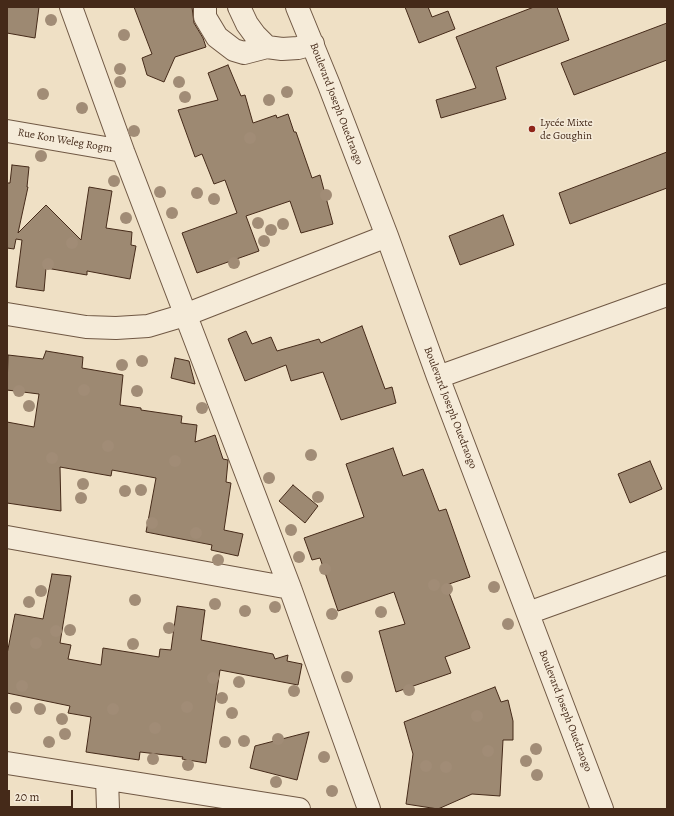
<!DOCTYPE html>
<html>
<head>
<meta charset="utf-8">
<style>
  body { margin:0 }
  #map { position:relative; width:674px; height:816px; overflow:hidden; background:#efe0c5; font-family:Alegreya,serif }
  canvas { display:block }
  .frame { position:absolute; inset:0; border:8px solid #452a19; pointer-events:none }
  .scale { position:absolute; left:8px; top:790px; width:65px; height:18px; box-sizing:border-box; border:2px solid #452a19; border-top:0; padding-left:5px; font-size:12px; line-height:14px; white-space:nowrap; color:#452a19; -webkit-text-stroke:3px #f5ebd9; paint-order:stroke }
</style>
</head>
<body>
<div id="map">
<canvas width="674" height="816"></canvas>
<div class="frame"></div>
<div class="scale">20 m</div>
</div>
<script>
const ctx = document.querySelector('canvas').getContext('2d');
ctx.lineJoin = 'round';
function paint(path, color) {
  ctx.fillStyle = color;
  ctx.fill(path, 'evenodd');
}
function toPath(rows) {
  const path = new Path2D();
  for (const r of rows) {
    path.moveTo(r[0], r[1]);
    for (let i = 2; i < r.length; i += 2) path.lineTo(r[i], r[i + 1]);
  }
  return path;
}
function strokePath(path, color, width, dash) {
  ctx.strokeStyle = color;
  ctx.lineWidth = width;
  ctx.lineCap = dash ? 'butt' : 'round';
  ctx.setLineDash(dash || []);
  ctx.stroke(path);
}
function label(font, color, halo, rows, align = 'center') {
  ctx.font = font + ' Alegreya,serif';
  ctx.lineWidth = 3;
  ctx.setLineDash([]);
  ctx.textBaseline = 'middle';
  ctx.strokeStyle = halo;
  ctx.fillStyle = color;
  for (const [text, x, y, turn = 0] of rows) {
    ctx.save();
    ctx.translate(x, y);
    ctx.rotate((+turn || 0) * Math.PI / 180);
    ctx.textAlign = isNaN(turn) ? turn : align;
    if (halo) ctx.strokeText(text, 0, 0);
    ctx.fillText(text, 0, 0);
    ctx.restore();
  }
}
const building = toPath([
  [7,7,39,7,35,38,7,33,7,7],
  [134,7,192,7,194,23,203,38,206,47,175,57,164,82,147,75,142,58,152,54,134,7],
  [405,7,428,7,432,17,448,11,455,29,419,43,405,7],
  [534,7,557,7,569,40,496,67,506,99,441,118,436,100,476,88,456,37,534,7],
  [667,23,667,60,574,95,561,63,667,23],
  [228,65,241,96,245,95,253,123,276,115,277,118,288,114,294,132,296,132,312,178,320,175,333,224,301,233,290,201,246,216,259,251,197,273,182,233,237,213,225,180,214,184,202,154,195,157,178,110,218,100,208,73,228,65],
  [667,152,667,188,570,224,559,193,667,152],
  [12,165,29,167,27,187,28,187,18,233,46,205,81,240,89,187,112,191,106,228,132,232,131,245,136,246,130,279,87,271,87,275,46,268,44,291,16,287,22,240,16,239,14,249,7,248,7,183,10,183,12,165],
  [503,215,514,245,460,265,449,236,503,215],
  [362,326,385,389,392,387,396,403,341,420,323,372,291,381,286,365,245,381,228,339,246,331,252,344,271,337,277,351,319,339,321,343,362,326],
  [46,351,83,357,82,368,123,375,120,405,141,408,141,410,182,416,181,423,197,425,195,442,215,435,223,459,228,460,228,461,226,482,231,483,224,530,243,534,238,556,211,550,212,545,146,532,156,478,112,470,111,476,60,467,61,511,7,503,7,422,34,427,39,394,7,390,8,355,43,359,46,351],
  [175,358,189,361,195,384,171,378,175,358],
  [393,448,403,476,423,469,439,511,446,509,470,577,446,585,470,648,445,657,451,673,396,692,379,631,405,624,394,592,338,611,320,558,312,560,304,538,364,517,346,464,393,448],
  [650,461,662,489,630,503,618,474,650,461],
  [293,485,318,506,305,523,279,501,293,485],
  [52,574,71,576,60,643,71,645,68,659,101,665,103,648,159,657,160,649,171,650,177,606,205,610,201,640,273,654,275,659,288,655,287,661,302,664,298,685,220,670,206,763,182,759,183,757,140,752,139,760,86,752,91,717,68,713,70,706,7,693,7,654,15,614,43,619,52,574],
  [495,687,501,702,508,700,513,721,513,740,503,740,500,796,472,794,438,809,406,804,413,754,404,722,495,687],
  [309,732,297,780,250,768,255,746,309,732]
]);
const minor = toPath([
  [71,7,123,151,290,588,369,809],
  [205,7,205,17,217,37,234,50,244,53,267,47],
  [239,7,247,24,255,35,267,47,282,49,298,48,313,44],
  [297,7,329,85,387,236,438,377,602,809],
  [7,131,123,151],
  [7,314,86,327,116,328,148,326,185,315,387,236],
  [438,377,667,295],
  [7,537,290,588],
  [528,613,667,563],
  [7,763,299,809],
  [107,779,108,809]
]);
const trees = [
  [51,20],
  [124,35],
  [120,69],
  [120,82],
  [179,82],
  [287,92],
  [43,94],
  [185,97],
  [269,100],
  [82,108],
  [134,131],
  [250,138],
  [41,156],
  [114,181],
  [160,192],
  [197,193],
  [326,195],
  [214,199],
  [172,213],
  [126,218],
  [258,223],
  [283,224],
  [271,230],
  [264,241],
  [72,243],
  [234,263],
  [48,264],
  [142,361],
  [122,365],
  [84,390],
  [19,391],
  [137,391],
  [29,406],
  [202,408],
  [108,446],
  [311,455],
  [52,458],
  [175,461],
  [269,478],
  [83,484],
  [141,490],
  [125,491],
  [318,497],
  [81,498],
  [152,523],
  [291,530],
  [196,533],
  [299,557],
  [218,560],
  [325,569],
  [434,585],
  [494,587],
  [447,589],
  [41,591],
  [135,600],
  [29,602],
  [215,604],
  [275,607],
  [245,611],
  [381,612],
  [332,614],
  [508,624],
  [169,628],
  [70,630],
  [56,631],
  [36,643],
  [133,644],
  [347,677],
  [213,678],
  [239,682],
  [22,686],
  [409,690],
  [294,691],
  [222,698],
  [187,707],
  [16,708],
  [40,709],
  [113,709],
  [232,713],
  [477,716],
  [62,719],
  [155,728],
  [65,734],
  [278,739],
  [244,741],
  [49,742],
  [225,742],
  [536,749],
  [488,751],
  [324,757],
  [153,759],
  [526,761],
  [188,765],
  [426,766],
  [446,767],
  [537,775],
  [276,782],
  [332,791]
];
const markers = [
  [532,129,4,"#8f2418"]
];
const streetNames = [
  ["Boulevard Joseph Ouedraogo",336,104,69],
  ["Rue Kon Weleg Rogm",65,141,10],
  ["Boulevard Joseph Ouedraogo",450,408,69],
  ["Boulevard Joseph Ouedraogo",565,711,69]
];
const poiNames = [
  ["Lycée Mixte",540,123],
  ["de Goughin",540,136]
];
paint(building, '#9d8972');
strokePath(building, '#452a19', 1);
strokePath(minor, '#705844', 24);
strokePath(minor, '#f5ebd9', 22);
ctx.fillStyle = '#a18c76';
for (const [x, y] of trees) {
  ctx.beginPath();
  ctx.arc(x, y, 6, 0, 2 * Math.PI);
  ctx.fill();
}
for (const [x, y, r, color] of markers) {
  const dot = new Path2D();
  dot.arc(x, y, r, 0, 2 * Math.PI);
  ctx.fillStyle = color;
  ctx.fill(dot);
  strokePath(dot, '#f5ebd9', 1.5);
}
label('11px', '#452a19', '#f5ebd9', streetNames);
label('11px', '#452a19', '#f5ebd9', poiNames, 'left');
</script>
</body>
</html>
